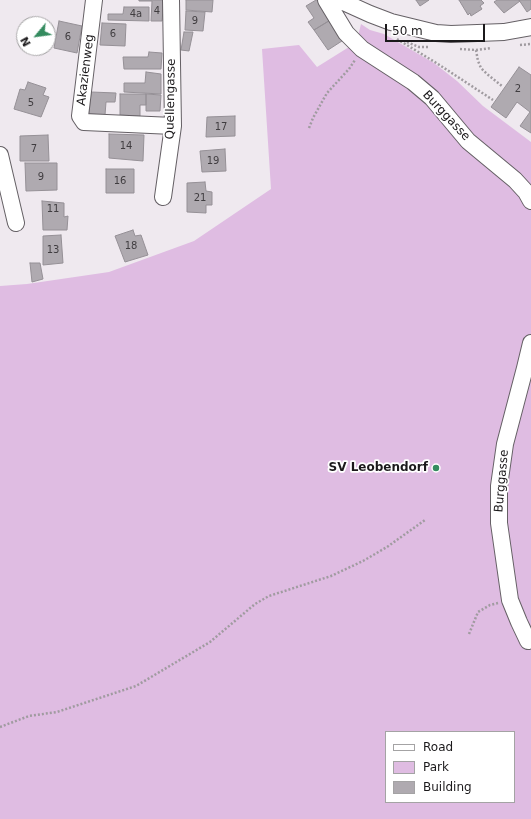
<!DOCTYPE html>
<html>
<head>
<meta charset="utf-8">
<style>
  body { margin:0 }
  #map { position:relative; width:531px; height:819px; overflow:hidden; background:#efe9ef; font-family:"DejaVu Sans",sans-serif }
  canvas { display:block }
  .legend { position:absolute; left:385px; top:731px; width:130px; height:72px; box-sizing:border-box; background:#fff; border:1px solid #a4a3a4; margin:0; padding:5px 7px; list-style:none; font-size:12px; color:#1b191b }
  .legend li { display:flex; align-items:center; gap:8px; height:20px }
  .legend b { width:20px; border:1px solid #a4a3a4 }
  .north { position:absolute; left:16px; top:16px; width:40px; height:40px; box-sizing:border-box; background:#fff; border:1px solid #a4a3a4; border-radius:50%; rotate:241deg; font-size:11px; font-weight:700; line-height:16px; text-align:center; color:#1b191b }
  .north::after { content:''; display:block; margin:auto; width:14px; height:18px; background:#348b5f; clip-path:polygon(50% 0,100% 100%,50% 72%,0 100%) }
  .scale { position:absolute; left:385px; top:24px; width:100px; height:18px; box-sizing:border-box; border:2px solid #1b191b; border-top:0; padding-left:5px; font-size:12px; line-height:14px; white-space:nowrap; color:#1b191b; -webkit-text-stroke:3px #fff; paint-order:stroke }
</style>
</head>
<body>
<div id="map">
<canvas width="531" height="819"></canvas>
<ul class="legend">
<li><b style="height:5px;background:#fff"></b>Road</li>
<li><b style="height:11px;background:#dfbce2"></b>Park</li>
<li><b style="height:11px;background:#afaab0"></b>Building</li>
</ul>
<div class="north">N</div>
<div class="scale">50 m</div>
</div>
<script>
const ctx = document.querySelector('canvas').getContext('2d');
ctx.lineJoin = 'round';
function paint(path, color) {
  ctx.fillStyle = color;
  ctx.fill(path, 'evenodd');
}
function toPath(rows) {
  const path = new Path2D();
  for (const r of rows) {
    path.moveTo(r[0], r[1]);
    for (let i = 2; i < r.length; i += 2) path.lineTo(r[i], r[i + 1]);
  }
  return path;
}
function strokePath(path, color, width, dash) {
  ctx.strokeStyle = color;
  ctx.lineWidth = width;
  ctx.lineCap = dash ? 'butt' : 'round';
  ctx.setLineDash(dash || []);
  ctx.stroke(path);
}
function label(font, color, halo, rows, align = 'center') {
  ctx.font = font + ' "DejaVu Sans",sans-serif';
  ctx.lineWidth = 3.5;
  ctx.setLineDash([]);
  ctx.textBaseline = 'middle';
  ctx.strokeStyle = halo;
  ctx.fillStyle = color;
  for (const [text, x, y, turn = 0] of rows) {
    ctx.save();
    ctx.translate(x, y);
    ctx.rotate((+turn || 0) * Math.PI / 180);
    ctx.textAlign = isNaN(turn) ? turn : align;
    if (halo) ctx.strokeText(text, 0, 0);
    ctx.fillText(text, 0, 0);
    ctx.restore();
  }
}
const green = toPath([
  [361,24,370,30,384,34,434,63,457,81,483,106,531,142,531,819,0,819,0,286,27,284,109,272,194,241,271,189,262,49,299,45,317,67,349,47,358,36],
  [386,732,514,732,514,802,386,802]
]);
const building = toPath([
  [139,0,164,0,162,21,151,21,152,1,139,1,139,0],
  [186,0,213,0,212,12,186,10,186,0],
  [316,0,319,0,332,19,314,30,308,22,314,18,306,6,316,0],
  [416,0,429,0,420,6,416,0],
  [459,0,481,0,484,3,480,6,482,9,471,16,470,13,468,15,459,0],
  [497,0,519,0,520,1,504,13,494,2,497,0],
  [519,0,531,0,531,9,527,12,519,0],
  [124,7,149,7,149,21,108,20,108,14,123,14,124,7],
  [186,11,205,12,203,31,185,30,186,11],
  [332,19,345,39,328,50,314,30,332,19],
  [59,21,82,26,77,53,54,48,59,21],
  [102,23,126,24,125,46,100,45,102,23],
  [184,32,193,32,189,51,181,50,184,32],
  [149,52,162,53,161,69,124,69,123,57,148,57,149,52],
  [519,67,531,75,531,133,520,126,530,112,517,102,506,118,491,107,519,67],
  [146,72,161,74,161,94,124,92,124,83,145,83,146,72],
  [28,82,46,88,43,95,49,97,41,117,14,109,20,89,25,90,28,82],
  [91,92,116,93,115,102,106,102,105,115,89,114,91,92],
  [120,94,146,94,146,105,140,105,140,116,120,115,120,94],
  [146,94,161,95,160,111,146,111,146,94],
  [235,116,235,136,206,137,207,117,235,116],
  [109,134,144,135,143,161,109,158,109,134],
  [48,135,49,161,20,161,20,136,48,135],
  [225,149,226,171,202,172,200,151,225,149],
  [25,163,57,163,57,190,26,191,25,163],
  [106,169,134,169,134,193,106,193,106,169],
  [205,182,206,191,212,192,212,205,206,205,206,213,187,212,187,183,205,182],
  [42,201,64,203,64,217,68,216,67,230,43,230,42,201],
  [133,230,135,236,141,235,148,255,125,262,115,236,133,230],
  [61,235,63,263,43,265,43,236,61,235],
  [30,263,40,263,43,279,32,282,30,263]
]);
const path = toPath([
  [397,39,438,64,493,100],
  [407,42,419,47,429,47],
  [520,45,531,44],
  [460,49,476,50,491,48],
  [476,50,478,61,481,68,487,74,502,86],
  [309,128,313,118,327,93,349,69,355,60],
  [469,634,478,612,490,605,498,603],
  [0,727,29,716,57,712,136,686,210,642,255,604,269,596,331,576,363,561,387,547,425,520]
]);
const minor = toPath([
  [94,0,80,116,84,122,173,126],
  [326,0,346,33,362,49,413,82,432,98,468,141,515,180,526,192,531,201],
  [339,0,370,14,391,22,436,33,451,34,504,32,531,27],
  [0,155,16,223],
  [163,197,173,126,171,0],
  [528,641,519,622,510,600,499,523,499,486,505,444,525,368,531,343]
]);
const markers = [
  [436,468,4,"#348b5f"]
];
const numberNames = [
  ["4",157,11],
  ["4a",136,14],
  ["9",195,21],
  ["6",113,34],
  ["6",68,37],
  ["2",518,89],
  ["5",31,103],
  ["17",221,127],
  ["14",126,146],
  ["7",34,149],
  ["19",213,161],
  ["9",41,177],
  ["16",120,181],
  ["21",200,198],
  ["11",53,209],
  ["18",131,246],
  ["13",53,250]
];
const streetNames = [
  ["Akazienweg",86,70,-83],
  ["Quellengasse",171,99,-89],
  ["Burggasse",446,116,47],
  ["Burggasse",502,481,-85]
];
const poiNames = [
  ["SV Leobendorf",428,468]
];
paint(green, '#dfbce2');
paint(building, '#afaab0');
strokePath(building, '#959096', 1);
strokePath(minor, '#656065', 18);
strokePath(path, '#a09ba0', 2.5, [2, 2]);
strokePath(minor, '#fff', 16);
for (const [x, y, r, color] of markers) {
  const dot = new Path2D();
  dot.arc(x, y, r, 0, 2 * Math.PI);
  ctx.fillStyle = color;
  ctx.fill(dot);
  strokePath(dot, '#fff', 1.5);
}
label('10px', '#403d40', null, numberNames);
label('12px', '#1b191b', '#fff', streetNames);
label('bold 12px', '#1b191b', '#fff', poiNames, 'right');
</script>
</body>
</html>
